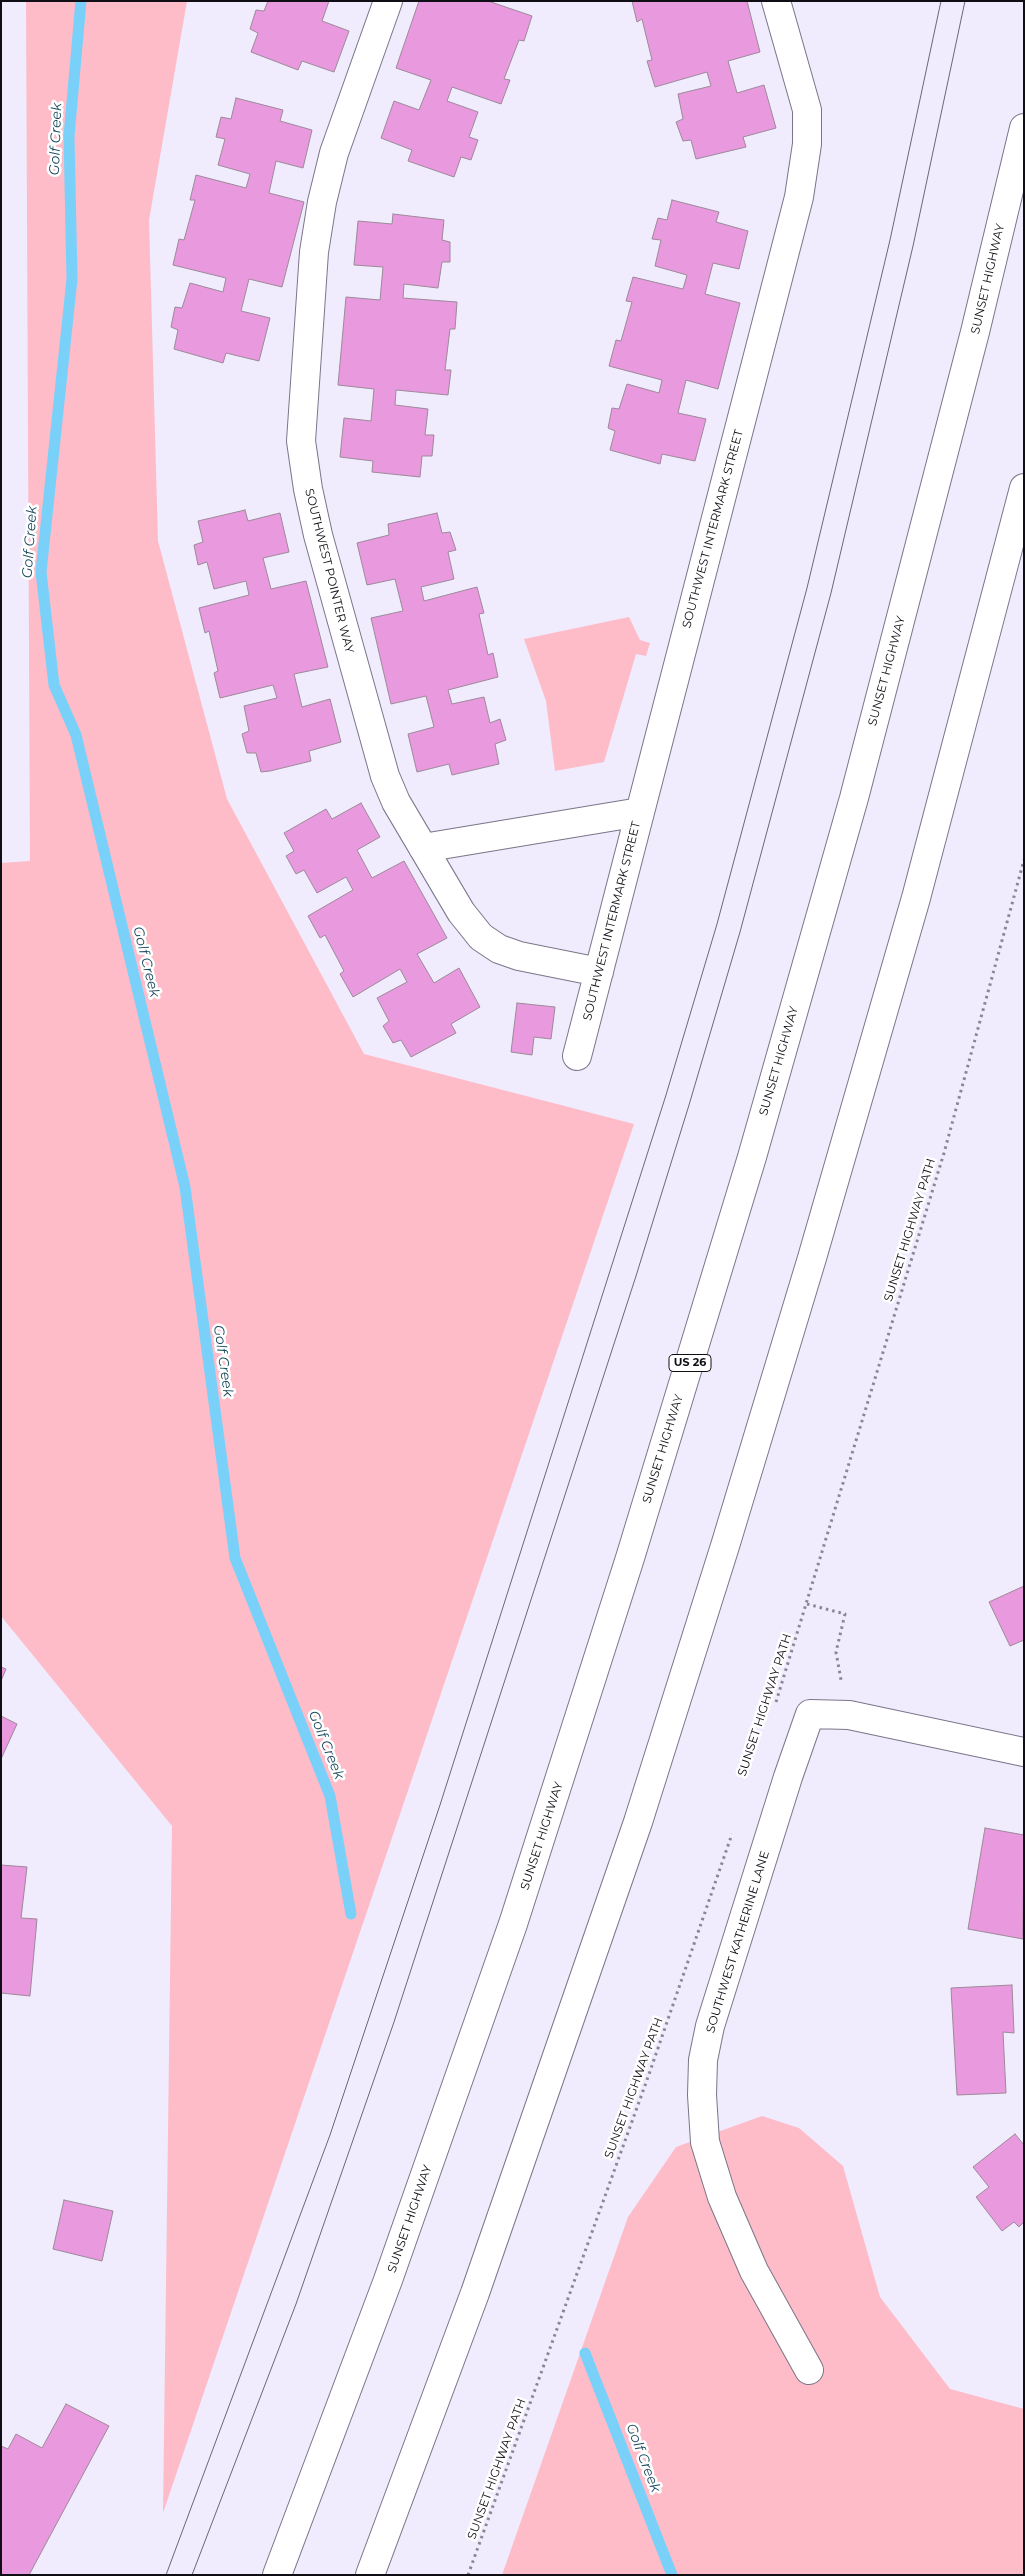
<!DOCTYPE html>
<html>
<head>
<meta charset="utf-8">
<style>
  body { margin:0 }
  #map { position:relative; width:1025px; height:2576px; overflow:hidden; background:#f0ebfd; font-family:Montserrat,sans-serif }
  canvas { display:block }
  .frame { position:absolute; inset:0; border:2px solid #100e15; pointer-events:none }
</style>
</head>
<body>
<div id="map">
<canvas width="1025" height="2576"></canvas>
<div class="frame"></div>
</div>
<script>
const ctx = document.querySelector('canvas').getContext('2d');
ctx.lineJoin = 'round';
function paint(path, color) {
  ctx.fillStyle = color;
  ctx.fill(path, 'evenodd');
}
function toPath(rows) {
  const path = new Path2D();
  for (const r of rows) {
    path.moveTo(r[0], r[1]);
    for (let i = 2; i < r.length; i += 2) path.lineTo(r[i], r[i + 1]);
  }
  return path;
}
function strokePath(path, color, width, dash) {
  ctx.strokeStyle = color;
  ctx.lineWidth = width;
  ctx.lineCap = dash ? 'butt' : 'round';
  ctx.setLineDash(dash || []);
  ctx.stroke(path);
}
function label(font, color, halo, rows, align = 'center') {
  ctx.font = font + ' Montserrat,sans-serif';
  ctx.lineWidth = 5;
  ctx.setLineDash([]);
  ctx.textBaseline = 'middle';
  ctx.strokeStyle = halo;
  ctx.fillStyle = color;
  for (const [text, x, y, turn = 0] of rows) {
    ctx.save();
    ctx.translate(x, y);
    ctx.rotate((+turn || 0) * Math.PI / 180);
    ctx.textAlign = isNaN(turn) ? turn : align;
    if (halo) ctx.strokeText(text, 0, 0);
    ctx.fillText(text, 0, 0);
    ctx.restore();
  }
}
const green = toPath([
  [26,1,187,1,149,220,158,541,227,799,364,1054,634,1124,163,2513,172,1826,1,1616,1,863,30,861],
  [629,617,640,640,650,643,646,656,636,654,604,762,555,771,546,701,524,639],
  [762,2116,799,2128,843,2166,880,2297,950,2389,1024,2409,1024,2575,502,2575,628,2217,676,2147]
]);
const stream = toPath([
  [81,1,69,136,72,279,41,572,54,685,76,735,185,1187,235,1558,330,1796,351,1914],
  [585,2353,672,2575]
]);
const building = toPath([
  [268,1,329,1,322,21,349,31,334,72,302,61,298,70,251,52,258,33,250,29,256,10,264,11,268,1],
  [419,1,488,1,532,16,524,41,519,40,504,79,510,80,501,104,452,87,447,101,478,112,469,137,478,140,471,160,461,157,454,177,408,161,412,150,381,138,394,101,419,110,431,80,396,68,419,1],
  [632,1,747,1,760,52,728,61,737,93,764,85,776,128,743,137,746,147,696,159,691,140,683,141,676,122,683,119,678,94,711,86,707,72,655,87,647,61,652,60,642,19,637,22,632,1],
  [236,98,283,110,280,121,312,130,303,168,276,161,269,193,304,202,282,287,249,279,241,311,270,318,259,361,226,353,223,363,174,349,178,330,171,327,175,307,182,308,190,283,223,292,226,278,173,265,179,239,184,240,195,200,190,200,196,175,246,188,250,174,218,165,225,139,216,137,221,117,231,119,236,98],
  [672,200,719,212,716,222,748,231,739,269,713,263,705,294,740,303,718,389,686,380,678,413,706,419,695,461,662,454,660,464,610,450,615,431,608,428,612,408,619,409,627,384,659,393,662,380,609,366,616,340,621,341,632,302,626,301,633,277,683,289,687,275,655,266,661,240,652,239,658,218,667,220,672,200],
  [393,214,444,220,442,240,450,242,450,262,442,262,438,288,404,284,403,298,457,302,455,329,450,329,445,370,451,370,448,395,396,390,395,405,428,409,425,435,434,435,432,456,422,456,420,477,372,472,373,461,340,457,344,418,371,421,374,389,338,385,346,297,380,300,383,267,354,265,358,221,392,224,393,214],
  [245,510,248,521,280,513,289,552,263,558,271,589,306,581,328,667,294,674,302,707,330,699,341,742,309,751,311,761,270,771,261,772,256,753,247,753,242,734,249,731,244,706,277,698,273,685,220,698,214,673,218,671,209,631,205,633,199,608,249,595,246,581,214,589,207,562,198,565,194,545,203,542,198,521,245,510],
  [437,513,442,533,450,532,456,550,448,552,454,579,421,587,424,601,477,587,484,613,479,614,488,655,493,653,498,677,448,690,452,704,484,697,490,723,500,719,506,740,495,744,499,764,452,775,449,764,417,772,408,734,434,727,426,696,391,704,371,618,403,611,395,579,367,585,357,543,389,535,388,524,437,513],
  [361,803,380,837,357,850,372,878,404,861,447,938,417,954,434,983,459,968,480,1007,451,1024,456,1033,411,1057,401,1040,393,1043,383,1026,389,1021,377,998,407,982,400,969,353,997,340,974,344,971,325,935,320,938,308,916,353,890,346,877,317,893,304,870,296,874,286,856,294,851,284,833,326,809,332,819,361,803],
  [517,1003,555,1007,551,1039,534,1037,532,1055,511,1052,517,1003],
  [1024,1586,1024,1640,1010,1646,989,1602,1024,1586],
  [1,1667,6,1669,1,1681,1,1667],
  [1,1716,17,1724,1,1759,1,1716],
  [985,1828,1024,1835,1023,1939,968,1929,985,1828],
  [1,1865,27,1867,21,1918,37,1919,30,1996,1,1993,1,1865],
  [1012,1985,1014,2033,1003,2032,1006,2093,957,2095,951,1988,1012,1985],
  [1015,2134,1024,2145,1024,2222,1019,2227,1014,2222,1002,2231,976,2197,989,2187,973,2167,1015,2134],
  [64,2200,113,2211,102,2261,53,2249,64,2200],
  [66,2404,109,2426,29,2575,1,2575,1,2446,8,2449,16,2434,42,2448,66,2404]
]);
const path = toPath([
  [807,1604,845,1614,836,1652,841,1680],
  [776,1702,944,1153,1024,860],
  [468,2575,647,2080,732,1834]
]);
const minor = toPath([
  [388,1,334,153,322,202,314,252,301,441,308,489,318,535,385,776,396,802,461,912,481,937,499,949,519,956,599,972],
  [423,848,640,812],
  [577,1056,799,197,807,144,807,110,776,1],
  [809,2370,754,2271,722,2197,705,2142,702,2095,703,2060,710,2026,788,1777,810,1714,849,1715,1024,1752]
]);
const motorway = toPath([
  [277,2575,388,2280,513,1924,630,1558,752,1157,854,798,975,332,1024,128],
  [370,2575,475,2293,638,1822,725,1546,812,1258,916,898,1024,488]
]);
const tram = toPath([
  [166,2575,330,2135,440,1805,666,1095,717,924,807,588,890,240,941,1],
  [192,2575,296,2304,394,2022,636,1276,689,1105,740,932,831,593,913,246,965,1]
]);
const shields = [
  [690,1363,42]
];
const shieldNames = [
  ["US 26",690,1363]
];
const streetNames = [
  ["SUNSET HIGHWAY",988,279,-77],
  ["SOUTHWEST INTERMARK STREET",713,529,-75],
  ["SOUTHWEST POINTER WAY",329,571,76],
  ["SUNSET HIGHWAY",887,671,-75],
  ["SOUTHWEST INTERMARK STREET",612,921,-76],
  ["SUNSET HIGHWAY",779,1061,-74],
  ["SUNSET HIGHWAY PATH",910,1230,-73],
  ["SUNSET HIGHWAY",663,1449,-73],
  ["SUNSET HIGHWAY PATH",765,1705,-72],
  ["SUNSET HIGHWAY",542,1836,-72],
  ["SOUTHWEST KATHERINE LANE",738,1942,-73],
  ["SUNSET HIGHWAY PATH",634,2088,-70],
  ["SUNSET HIGHWAY",410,2219,-71],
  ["SUNSET HIGHWAY PATH",497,2469,-70]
];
const waterNames = [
  ["Golf Creek",56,139,-88],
  ["Golf Creek",30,542,-86],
  ["Golf Creek",146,962,76],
  ["Golf Creek",223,1361,82],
  ["Golf Creek",326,1745,68],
  ["Golf Creek",643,2458,69]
];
paint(green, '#fdbcc8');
strokePath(stream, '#79d1f9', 11);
paint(building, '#e999dd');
strokePath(building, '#9c8999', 1);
strokePath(minor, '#7b7589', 30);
strokePath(motorway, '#7b7589', 30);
strokePath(path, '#8a8693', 3, [2.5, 4]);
strokePath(minor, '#fff', 28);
strokePath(motorway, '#fff', 28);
strokePath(tram, '#6b6773', 1);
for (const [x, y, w] of shields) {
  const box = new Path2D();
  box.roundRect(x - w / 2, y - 8.5, w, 17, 4);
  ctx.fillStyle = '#fff';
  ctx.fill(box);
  strokePath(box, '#100e15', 1);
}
label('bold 11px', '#100e15', null, shieldNames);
label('12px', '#100e15', '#fff', streetNames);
label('italic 14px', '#1a4b60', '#fff', waterNames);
</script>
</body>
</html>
